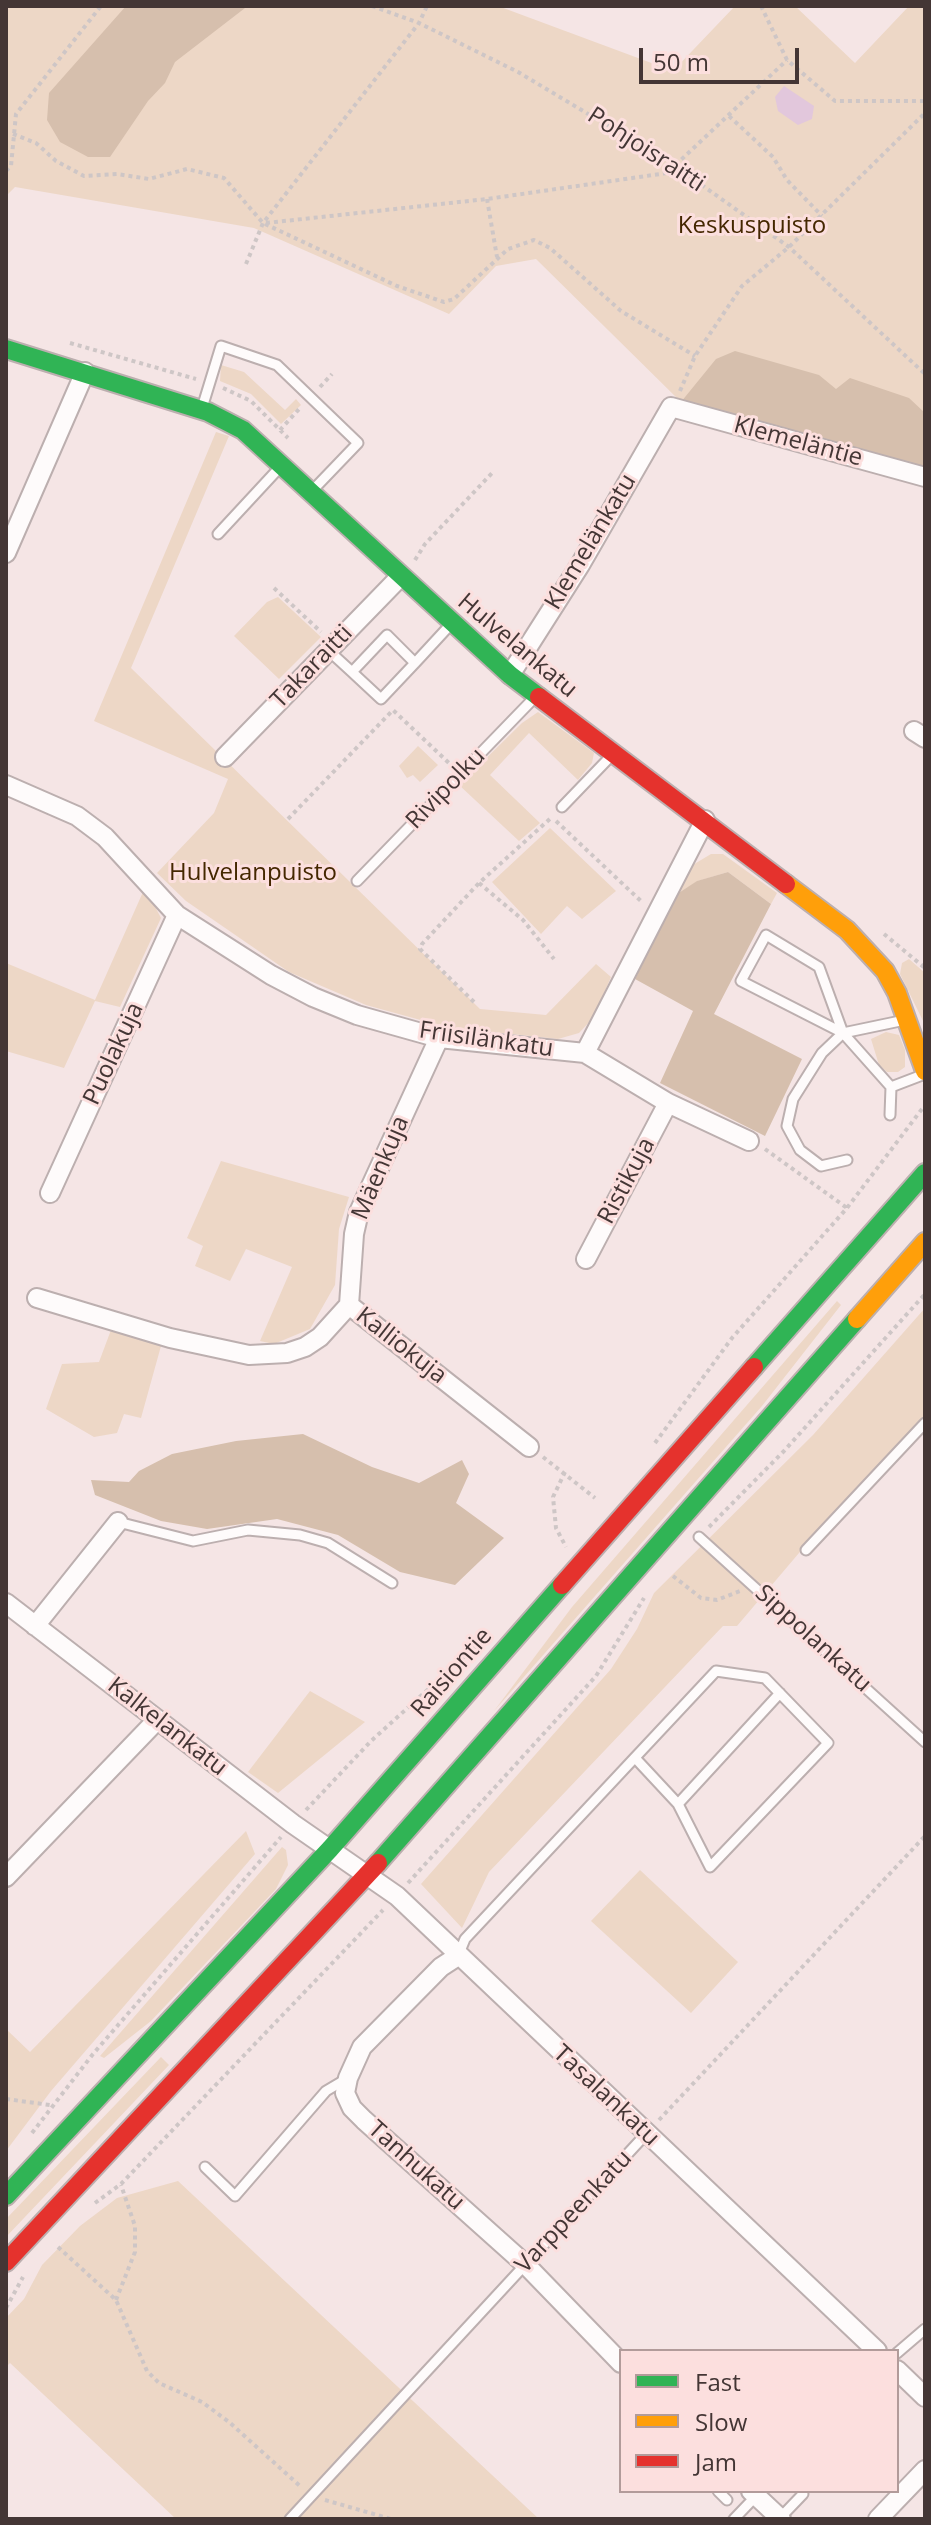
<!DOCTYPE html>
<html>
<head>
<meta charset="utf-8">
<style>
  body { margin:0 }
  #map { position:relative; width:931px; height:2525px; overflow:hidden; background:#f5e5e5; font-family:"Open Sans",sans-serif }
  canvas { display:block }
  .frame { position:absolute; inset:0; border:8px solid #443635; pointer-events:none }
  .legend { position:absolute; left:619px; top:2349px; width:280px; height:144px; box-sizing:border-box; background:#fcdfde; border:2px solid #b29b9a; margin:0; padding:10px 14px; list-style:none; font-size:24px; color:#443635 }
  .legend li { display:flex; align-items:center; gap:16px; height:40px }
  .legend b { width:40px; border:2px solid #b29b9a }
  .scale { position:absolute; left:639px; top:48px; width:160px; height:36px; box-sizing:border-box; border:4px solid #443635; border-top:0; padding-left:10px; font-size:24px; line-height:28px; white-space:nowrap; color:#443635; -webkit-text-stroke:6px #fcdfde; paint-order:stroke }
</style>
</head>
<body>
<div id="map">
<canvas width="931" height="2525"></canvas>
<div class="frame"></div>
<ul class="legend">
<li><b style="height:10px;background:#30b455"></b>Fast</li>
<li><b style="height:10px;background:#ff9f0a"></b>Slow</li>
<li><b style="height:10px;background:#e5322d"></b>Jam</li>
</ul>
<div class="scale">50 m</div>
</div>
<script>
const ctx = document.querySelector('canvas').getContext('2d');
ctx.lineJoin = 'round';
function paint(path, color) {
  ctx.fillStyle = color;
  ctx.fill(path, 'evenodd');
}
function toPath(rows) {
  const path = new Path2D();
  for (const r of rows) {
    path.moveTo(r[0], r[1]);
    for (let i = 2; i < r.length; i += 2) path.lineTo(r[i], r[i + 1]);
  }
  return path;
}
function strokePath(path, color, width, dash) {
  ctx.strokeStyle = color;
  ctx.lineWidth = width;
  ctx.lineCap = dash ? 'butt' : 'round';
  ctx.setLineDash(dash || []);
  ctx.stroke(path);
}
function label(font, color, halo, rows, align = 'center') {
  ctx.font = font + ' "Open Sans",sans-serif';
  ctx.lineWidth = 6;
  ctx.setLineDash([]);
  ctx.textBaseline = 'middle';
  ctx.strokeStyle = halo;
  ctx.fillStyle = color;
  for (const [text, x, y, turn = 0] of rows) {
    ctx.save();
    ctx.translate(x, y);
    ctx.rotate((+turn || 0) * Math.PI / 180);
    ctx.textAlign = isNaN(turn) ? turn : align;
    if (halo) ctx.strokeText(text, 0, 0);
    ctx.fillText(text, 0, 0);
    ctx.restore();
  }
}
const green = toPath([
  [6,6,498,6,673,71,735,6,795,6,855,63,909,6,925,6,925,469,681,402,536,259,496,266,449,314,254,228,15,187,6,196],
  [221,365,244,372,285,410,296,399,301,405,281,424,251,394,220,381],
  [216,432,229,436,131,668,480,1009,546,1015,596,964,611,977,594,1017,579,1033,558,1039,446,1027,366,1005,289,972,186,901,157,873,214,813,228,779,94,721],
  [278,597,321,637,279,679,234,636,267,602],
  [538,712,594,753,592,763,578,780,529,733,490,775,540,823,519,841,459,785,522,723],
  [418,746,438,765,420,782,413,775,407,778,399,766],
  [550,828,616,891,582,919,567,906,541,934,492,882],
  [711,854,723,854,777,893,771,904,728,872,698,881,677,894,691,866],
  [143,892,150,897,161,918,120,1007,95,1001,64,1068,6,1051,6,963,95,1000],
  [909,959,925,973,925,1025,900,974,902,963],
  [886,1032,899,1035,905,1050,905,1067,898,1072,887,1072,879,1065,871,1039],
  [221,1161,349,1197,339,1229,335,1285,310,1329,274,1344,260,1341,292,1267,246,1249,230,1281,195,1266,203,1246,187,1238],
  [837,1301,841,1305,762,1406,494,1711,572,1607],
  [925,1308,925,1419,799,1553,737,1626,723,1626,489,1872,462,1928,421,1884,611,1669,637,1629,654,1593,813,1435],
  [111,1330,161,1346,141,1418,124,1414,117,1433,94,1437,46,1409,62,1364,99,1362],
  [310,1691,365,1722,278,1793,248,1772],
  [246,1831,255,1854,51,2091,6,2151,6,2029,30,2052],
  [282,1847,286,1850,288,1865,276,1889,151,2021,104,2058,100,2056],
  [640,1870,738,1962,691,2013,591,1921],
  [161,2057,169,2065,6,2237,6,2219],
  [178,2181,539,2519,176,2519,10,2363,6,2367,6,2318,24,2299,42,2265,80,2226,117,2198]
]);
const forest = toPath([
  [126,6,245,8,175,62,165,83,148,101,110,157,88,157,60,142,47,120,49,93],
  [735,351,819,375,836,389,850,378,909,398,925,413,925,469,681,402,716,359],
  [728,872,771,904,714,1014,802,1059,765,1136,660,1083,693,1011,635,979,677,894,697,881],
  [303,1434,372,1467,419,1483,462,1460,469,1474,456,1503,504,1538,455,1585,400,1572,338,1535,277,1519,207,1529,161,1521,95,1495,91,1480,129,1482,139,1471,172,1454,236,1441]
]);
const water = toPath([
  [784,86,814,106,812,119,798,125,778,111,775,97]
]);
const path = toPath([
  [372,6,419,23,518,72,675,166,789,247,925,374],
  [761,6,787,60,835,101,925,101],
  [729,116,773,157,787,180,822,216],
  [13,134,36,143,56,161,84,176,117,174,149,179,187,169,224,178,263,223,397,286,444,302,454,299,508,249,534,240,550,248,621,311,695,356],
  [6,171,11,166,16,114,101,6],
  [487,199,497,257],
  [266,223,487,199,667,173,787,60],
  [246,264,263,223,419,23,427,6],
  [70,343,196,379],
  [320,387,332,374],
  [223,388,251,401,288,438],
  [680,391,695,356,742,286,789,247,925,113],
  [280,430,300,408],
  [415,560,425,544,493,472],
  [274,588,321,632],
  [288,819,393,710,450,764],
  [556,821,643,903],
  [479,883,523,920,554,959],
  [884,934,925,968],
  [474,1002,420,949,422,944,479,883,552,817],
  [765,1149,847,1208],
  [655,1443,732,1338,847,1208,925,1105],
  [543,1457,595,1498],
  [565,1472,553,1497,556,1528,566,1547],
  [709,1527,784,1451,925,1294],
  [673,1576,701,1598,717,1600,740,1591],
  [306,1810,371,1741,475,1647],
  [408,1883,596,1676,644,1598],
  [6,2099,50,2105],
  [659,2120,925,1836],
  [32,2133,93,2054,281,1837],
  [95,2203,121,2184,383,1910],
  [58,2247,116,2300,147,2371,159,2383,202,2402,229,2422,300,2486],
  [116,2300,135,2252,135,2226,121,2185],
  [6,2308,23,2277],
  [325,2500,391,2519]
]);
const lane = toPath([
  [202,408,221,346,277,365,358,443,311,492],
  [218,534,281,466],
  [328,650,352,672,387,635,415,663,451,624],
  [352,672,381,699,415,663],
  [562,807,611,756],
  [357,881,536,696],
  [905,1020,843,1033,819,967,766,935,741,981,843,1033,891,1087,925,1074],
  [843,1033,822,1053,793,1099,787,1126,800,1150,821,1166,847,1160],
  [890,1115,891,1087],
  [118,1522,193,1541,248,1530,300,1535,328,1543,392,1583],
  [699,1537,925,1742],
  [806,1550,925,1423],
  [678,1804,780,1693],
  [458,1956,465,1939,716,1671,765,1678,828,1743,710,1867,678,1804,637,1760],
  [205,2167,235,2196,326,2091,348,2078],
  [897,2353,925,2329],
  [718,2491,727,2500],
  [780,2518,803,2494],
  [290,2519,646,2134],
  [734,2519,756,2496]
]);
const street = toPath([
  [6,553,85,372],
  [510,675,580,565,671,407,925,477],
  [914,731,925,738],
  [225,757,400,577],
  [6,785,77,816,105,837,177,915,271,975,313,997,357,1015,439,1038,585,1053,705,820],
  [585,1053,668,1103,749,1141],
  [50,1193,177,915],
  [586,1259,668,1103],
  [37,1298,170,1338,249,1355,287,1353,305,1347,320,1337,349,1305,529,1447],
  [349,1305,354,1234,359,1212,439,1038],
  [6,1603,293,1824,397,1896,877,2351],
  [35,1626,118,1522],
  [6,1877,157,1720],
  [458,1956,441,1967,362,2047,348,2078,345,2093,352,2108,364,2120,526,2265,621,2363],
  [897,2370,925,2397],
  [751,2491,781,2519],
  [878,2519,925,2470]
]);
const fast = toPath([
  [6,349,208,412,243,430,510,675,539,697],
  [754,1367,925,1173],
  [378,1863,857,1319],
  [6,2196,330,1849,562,1585]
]);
const slow = toPath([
  [786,884,847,930,885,971,897,993,925,1071],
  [857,1319,925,1242]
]);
const jam = toPath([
  [539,697,786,884],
  [562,1585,754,1367],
  [6,2262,378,1863]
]);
const streetNames = [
  ["Pohjoisraitti",646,150,33],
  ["Klemeläntie",798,442,15],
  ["Klemelänkatu",591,542,-59],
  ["Hulvelankatu",517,646,40],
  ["Takaraitti",312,667,-46],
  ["Rivipolku",446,789,-46],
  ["Friisilänkatu",486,1040,8],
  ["Puolakuja",114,1054,-65],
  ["Mäenkuja",381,1168,-67],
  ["Ristikuja",627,1181,-62],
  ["Kalliokuja",401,1346,38],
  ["Sippolankatu",813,1639,42],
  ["Raisiontie",452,1673,-49],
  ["Kalkelankatu",167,1727,38],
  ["Tasalankatu",606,2096,43],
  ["Tanhukatu",416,2166,42],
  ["Varppeenkatu",574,2212,-47]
];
const parkNames = [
  ["Keskuspuisto",752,226],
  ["Hulvelanpuisto",253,873]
];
paint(green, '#edd7c6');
paint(forest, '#d6bfad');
paint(water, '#e2c7dc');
strokePath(lane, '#bcafaf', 13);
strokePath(street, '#bcafaf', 22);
strokePath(fast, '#bcafaf', 22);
strokePath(slow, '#bcafaf', 22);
strokePath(jam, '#bcafaf', 22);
strokePath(path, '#cec6c6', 4, [4, 4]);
strokePath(lane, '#fefbfb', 9);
strokePath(street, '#fefbfb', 18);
strokePath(fast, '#30b455', 18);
strokePath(slow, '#ff9f0a', 18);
strokePath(jam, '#e5322d', 18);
label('24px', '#443635', '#fcdfde', streetNames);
label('24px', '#442700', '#fcdfde', parkNames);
</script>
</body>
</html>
